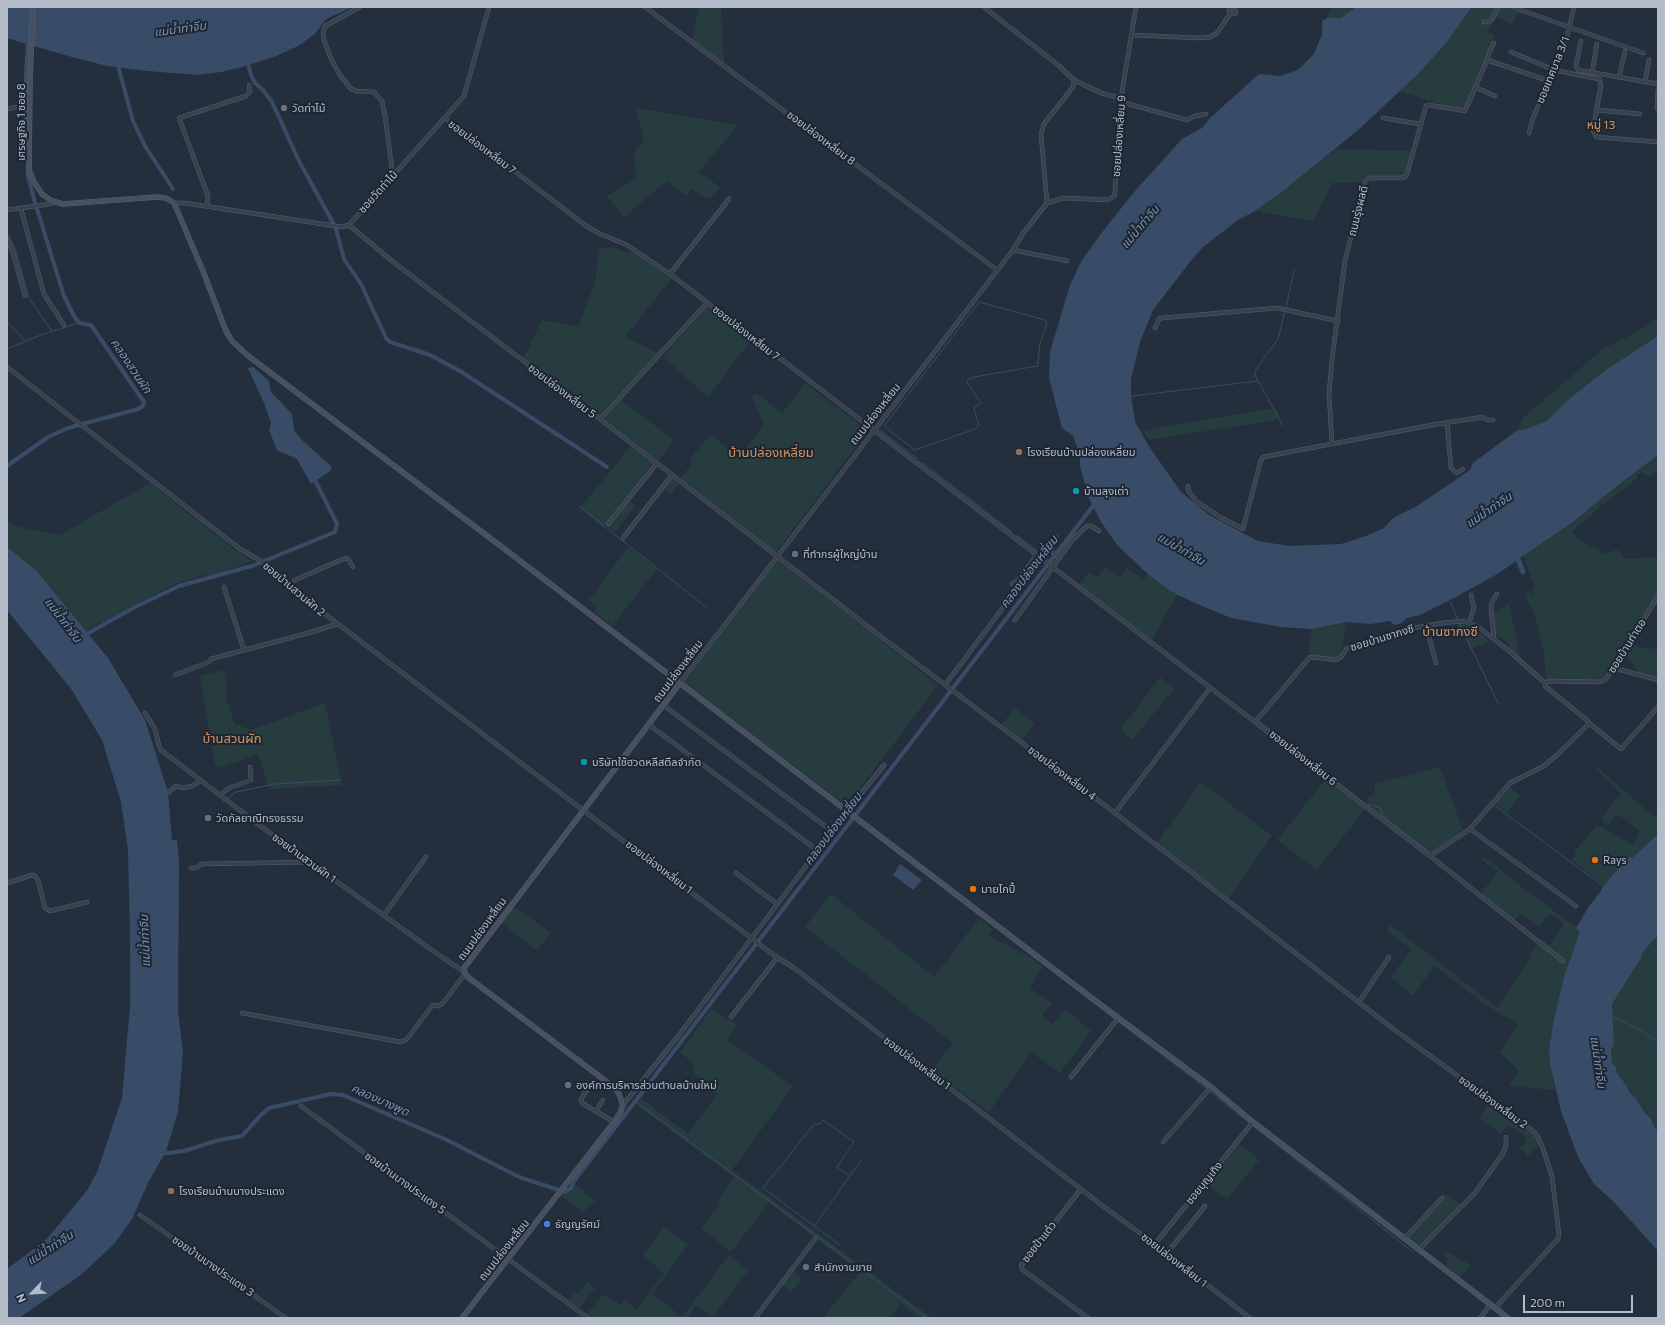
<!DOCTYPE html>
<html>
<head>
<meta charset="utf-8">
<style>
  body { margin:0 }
  #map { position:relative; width:1665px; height:1325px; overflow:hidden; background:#242f3e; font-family:Commissioner,sans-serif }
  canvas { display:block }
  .frame { position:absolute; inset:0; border:8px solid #b4bcc9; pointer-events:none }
  .north { position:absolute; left:12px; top:1273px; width:40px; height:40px; -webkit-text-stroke:3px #1d2633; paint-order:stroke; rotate:245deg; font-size:11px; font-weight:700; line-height:16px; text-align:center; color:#b4bcc9 }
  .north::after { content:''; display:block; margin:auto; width:14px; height:18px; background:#b4bcc9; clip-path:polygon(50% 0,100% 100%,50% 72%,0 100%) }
  .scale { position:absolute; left:1523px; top:1295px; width:110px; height:18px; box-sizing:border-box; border:2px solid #b4bcc9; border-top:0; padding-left:5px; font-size:12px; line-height:14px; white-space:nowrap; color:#b4bcc9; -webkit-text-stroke:3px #1d2633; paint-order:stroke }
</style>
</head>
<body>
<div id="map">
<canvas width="1665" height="1325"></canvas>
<div class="frame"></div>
<div class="north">N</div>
<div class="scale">200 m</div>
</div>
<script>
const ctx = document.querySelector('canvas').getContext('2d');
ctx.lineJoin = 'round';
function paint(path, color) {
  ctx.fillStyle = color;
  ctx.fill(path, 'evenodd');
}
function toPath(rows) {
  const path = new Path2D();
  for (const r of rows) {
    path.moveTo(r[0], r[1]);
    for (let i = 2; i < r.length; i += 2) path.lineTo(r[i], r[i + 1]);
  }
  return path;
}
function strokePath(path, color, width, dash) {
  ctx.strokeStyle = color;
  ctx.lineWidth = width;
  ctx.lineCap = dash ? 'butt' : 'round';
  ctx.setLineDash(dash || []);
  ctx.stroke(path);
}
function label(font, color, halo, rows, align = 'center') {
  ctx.font = font + ' Commissioner,"Noto Sans Thai",sans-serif';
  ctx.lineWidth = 4;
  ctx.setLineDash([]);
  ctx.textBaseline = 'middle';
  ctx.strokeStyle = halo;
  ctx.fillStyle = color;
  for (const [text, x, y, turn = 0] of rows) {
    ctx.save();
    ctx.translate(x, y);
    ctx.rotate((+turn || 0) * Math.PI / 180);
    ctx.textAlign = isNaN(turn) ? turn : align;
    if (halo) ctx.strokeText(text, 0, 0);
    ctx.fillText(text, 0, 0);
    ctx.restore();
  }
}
const green = toPath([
  [699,7,721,7,724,63,692,42],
  [1332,7,1372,7,1356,7,1341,18,1327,18],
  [1472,7,1507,7,1518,12,1512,24,1493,16,1488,32,1495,35,1466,107,1463,109,1448,107,1402,92,1401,90,1418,73,1446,43],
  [636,108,738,125,699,172,720,187,710,198,705,198,691,189,686,195,667,181,624,217,606,196,636,179,634,151,644,141],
  [1336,149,1412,151,1406,173,1402,177,1366,177,1361,182,1332,183,1313,221,1255,211],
  [613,247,624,252,634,252,672,278,625,337,658,353,599,416,523,359,542,320,579,326,595,282,599,249],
  [707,306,751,340,708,397,663,357],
  [1658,318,1658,336,1607,369,1569,399,1547,421,1526,429,1516,431,1525,416,1604,348,1637,332],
  [805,383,868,431,775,553,681,478,692,463,690,459,710,434,739,457,764,424,752,397,756,393,782,413],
  [621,400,674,440,659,461,604,419],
  [1275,408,1280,417,1276,420,1149,440,1143,432,1165,426],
  [631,446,653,463,603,527,580,508],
  [1658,455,1658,460,1656,462,1658,466,1658,471,1649,477,1643,472,1637,475,1638,478,1603,504,1572,532,1589,547,1598,548,1602,554,1616,550,1620,551,1624,559,1658,557,1658,593,1607,677,1601,680,1595,681,1546,679,1544,655,1540,634,1534,613,1525,594,1528,591,1532,597,1532,588,1535,587,1523,556,1573,522,1613,489],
  [672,477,680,483,670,495,663,489],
  [150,483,237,552,253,561,216,574,199,576,170,586,86,631,36,570,7,547,7,522,19,527,60,535],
  [629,501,635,506,615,532,608,527],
  [628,547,657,569,612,626,594,612,597,607,589,600],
  [776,561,779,561,938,685,847,806,684,683],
  [1105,567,1120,578,1127,568,1144,579,1148,574,1177,594,1152,640,1079,585,1089,572,1097,577],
  [1509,604,1521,659,1508,648,1510,645,1495,633,1494,612],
  [1347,622,1340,656,1338,658,1312,655,1309,653,1311,629],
  [1457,623,1462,623,1475,629,1490,641,1470,649],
  [1632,643,1641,648,1646,647,1658,650,1658,678,1637,672,1635,666,1630,660,1625,657],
  [224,670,226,676,226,698,235,724,251,730,325,703,342,785,269,789,258,754,240,761,221,767,215,765,200,676],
  [1160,677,1174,689,1132,740,1120,730],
  [1015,708,1035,723,1021,740,1002,724],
  [1594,765,1654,816,1658,813,1658,834,1631,859,1629,857,1604,885,1572,860,1576,855,1574,852,1597,825,1604,828,1632,845,1638,836,1639,831,1624,818,1616,815,1607,826,1601,819,1621,793,1593,766],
  [1440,767,1463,830,1454,838,1430,853,1370,809,1367,804,1368,796,1374,795,1375,784],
  [1326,779,1365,809,1317,870,1277,840],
  [1201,782,1272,836,1229,898,1157,843],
  [1508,786,1520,795,1507,813,1494,803],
  [1483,857,1491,862,1519,885,1581,931,1563,980,1551,1035,1549,1049,1550,1064,1555,1090,1509,1086,1519,1071,1499,1052,1518,1024,1484,1004,1449,977,1434,966,1413,996,1391,977,1411,949,1387,931,1391,925,1498,1008,1531,957,1529,955,1541,939,1550,946,1564,924,1550,913,1539,926,1521,914,1514,920,1484,897,1482,895,1483,891,1498,871,1487,864,1482,860],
  [831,894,934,977,979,918,993,930,989,935,1022,954,1023,952,1043,967,1030,988,1052,1003,1042,1016,1052,1024,1065,1009,1091,1031,1060,1073,1031,1052,989,1112,931,1070,953,1043,805,927],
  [514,906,551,933,537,951,501,923],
  [1658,936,1658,1131,1654,1127,1651,1119,1644,1112,1637,1100,1629,1092,1627,1086,1616,1072,1616,1067,1612,1063,1611,1048,1612,1004,1641,958,1644,950],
  [711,1009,738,1025,726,1040,793,1086,732,1170,932,1318,919,1318,901,1304,889,1318,823,1318,860,1272,769,1203,731,1252,701,1228,719,1205,718,1201,734,1177,637,1105,641,1098,688,1134,717,1094,694,1074,693,1062,680,1053],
  [1488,1104,1526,1128,1535,1137,1540,1145,1527,1157,1525,1151,1519,1148,1526,1143,1523,1134,1508,1125,1501,1134,1479,1118],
  [1239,1144,1259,1160,1228,1199,1216,1192,1207,1184],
  [570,1182,572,1182,595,1201,583,1212,560,1195],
  [1445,1194,1461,1204,1419,1247,1407,1238],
  [664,1226,688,1245,652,1294,682,1317,729,1255,748,1271,713,1317,696,1305,687,1318,592,1318,587,1314,604,1294,620,1305,624,1300,637,1310,664,1273,643,1255],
  [1450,1253,1471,1265,1460,1277,1446,1266,1448,1259,1443,1254],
  [793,1272,802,1279,791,1292,783,1285],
  [587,1282,595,1288,579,1309,569,1300,575,1292,578,1294]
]);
const water = toPath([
  [7,7,353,7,326,19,315,34,298,46,274,57,238,68,221,72,198,75,147,71,107,66,68,56,7,38],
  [1356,7,1472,7,1446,43,1418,74,1357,131,1284,190,1255,211,1238,220,1203,247,1193,258,1153,310,1140,342,1131,379,1131,395,1135,422,1150,448,1181,492,1209,515,1258,541,1289,546,1341,544,1366,536,1384,528,1393,518,1417,506,1470,470,1473,463,1516,431,1526,429,1547,421,1569,399,1607,369,1658,336,1658,455,1613,489,1573,522,1520,558,1526,572,1524,574,1521,574,1516,561,1499,573,1454,598,1420,615,1407,618,1402,623,1395,625,1389,621,1371,624,1347,622,1311,629,1281,627,1231,618,1193,602,1170,591,1148,574,1118,546,1101,522,1089,498,1080,466,1080,456,1073,436,1062,428,1049,378,1050,352,1070,285,1082,260,1106,227,1135,191,1182,139,1202,128,1209,119,1259,74,1280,76,1298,70,1314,54,1322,35,1322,21,1327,18,1341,18],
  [253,367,269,381,271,392,292,414,294,430,301,439,332,467,330,471,311,484,297,459,277,450,269,430,271,423,264,403,248,368],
  [7,547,36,570,108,658,145,720,168,792,172,840,177,840,179,862,178,1010,183,1053,178,1112,166,1151,148,1183,132,1219,114,1244,82,1274,22,1316,17,1318,7,1318,7,1269,47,1239,88,1189,97,1172,122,1098,130,1007,130,934,128,850,121,802,102,740,72,690,7,610],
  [1658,834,1658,936,1644,950,1641,958,1612,1004,1614,1046,1611,1048,1612,1063,1616,1067,1616,1072,1627,1086,1629,1092,1637,1100,1644,1112,1651,1119,1654,1127,1658,1131,1658,1251,1613,1201,1594,1184,1578,1157,1561,1111,1550,1064,1549,1049,1553,1024,1563,980,1580,931,1576,928,1590,905,1599,894,1604,885,1629,857,1632,858],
  [900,864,922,880,913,890,893,875]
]);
const stream = toPath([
  [7,233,15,248,29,298,52,331],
  [979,302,1045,320,1047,322,1040,343,1038,363,1037,366,974,377,969,379,967,382,981,403,974,408,979,425,975,429,915,450,884,426,979,302],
  [1286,308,1294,270],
  [7,322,25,341],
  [7,349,43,334,79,323],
  [1132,396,1258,381],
  [1283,426,1255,375,1255,371,1278,339,1285,311],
  [878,429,918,459],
  [923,463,1011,531],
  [579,506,706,607],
  [1016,535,1040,553],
  [1045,557,1050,561],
  [1450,601,1458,620],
  [1459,623,1498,703],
  [1259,721,1367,805,1372,805,1380,808,1383,816,1429,852],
  [223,801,236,792,275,784,341,780],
  [1494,805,1603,886],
  [853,819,1207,1089],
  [1611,1015,1639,1029,1658,1042],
  [1209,1091,1413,1252],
  [636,1102,927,1318],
  [815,1225,862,1159],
  [840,1245,763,1188,815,1123,818,1125,823,1120,854,1142,837,1167,849,1176]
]);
const canal = toPath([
  [247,60,251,75,255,83,263,90,272,102,299,161,331,219,336,229,344,259,361,284,386,338,390,342,430,355,460,371,607,467],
  [117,62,133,121,145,146,173,189],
  [26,102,26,75,28,40],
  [26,108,27,154],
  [28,169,28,176,35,203],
  [7,466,48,437,68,428,138,409,143,406,144,402,91,325,79,323,74,316,64,296,37,209],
  [85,635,133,608,179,586,252,566,335,532,337,524,316,482],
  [159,1154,184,1151,219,1140,242,1136,260,1116,269,1108,331,1094,343,1095,447,1140,519,1177,565,1192,571,1188,574,1181,1096,502]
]);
const street = toPath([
  [360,7,325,26,323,34,324,40,332,61,340,75,351,89,357,91,374,92,382,101,385,116,393,176],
  [645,7,997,270],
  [1512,7,1643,53],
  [1484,22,1489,22,1492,20,1498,7],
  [1132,35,1199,38,1210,37,1217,33,1230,14,1229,10,1232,7,1234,7,1236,13,1233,14,1230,14],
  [1581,41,1576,66,1578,70,1658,84],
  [1511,52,1554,70,1599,79,1601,85,1593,130,1596,137,1658,142],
  [1487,60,1489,53,1494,43],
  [1592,73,1597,44],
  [1619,78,1625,51],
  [1074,80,1101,93,1121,98],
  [1645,82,1649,60],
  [1475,87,1495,96],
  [1121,102,1187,120,1195,116,1206,114],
  [1657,108,1658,89],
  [7,109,29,105],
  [1597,110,1640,114],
  [445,118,585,225,598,233,627,245,670,274,1430,856,1563,961],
  [1383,118,1420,124],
  [1529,133,1533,118,1567,37,1574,7],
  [174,203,185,203,342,227,349,225,464,96,489,7],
  [1047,203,1064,198,1108,200,1114,196,1115,192,1121,98,1136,7],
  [207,207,208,196,179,118,246,96,250,92,249,85],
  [21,209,44,294,64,325],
  [7,210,50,204,54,202],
  [349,225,392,261,600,419,875,632,1115,813,1392,1028,1532,1130,1538,1137,1542,1146,1552,1176,1559,1235,1558,1239,1495,1308],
  [7,239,13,253,25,296],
  [1013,250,1067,261],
  [670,274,729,199],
  [1155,328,1159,319,1162,318,1277,308,1338,321],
  [7,367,240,549,261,561,288,586,775,956,794,968,1108,1210,1155,1244,1250,1318],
  [600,419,707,303],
  [1447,422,1451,468,1456,473,1463,469],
  [1332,443,1329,394,1332,359,1345,261,1365,181,1369,178,1401,178,1405,177,1407,174,1426,106,1429,105,1465,111,1487,60,1549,81],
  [1188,486,1188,490,1196,501,1220,517,1243,529,1260,463,1263,457,1432,425,1483,417,1487,420,1493,420],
  [608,524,657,463],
  [623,538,672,475],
  [1047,548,1060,558],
  [1012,584,1017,581,1037,555],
  [288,586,295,580,343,559,347,558,349,560,353,567],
  [224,587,244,650],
  [1015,620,1073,539,1087,526,1091,526,1099,531],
  [1469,623,1474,608,1471,595],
  [1426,626,1436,663],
  [1494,638,1491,608,1492,602,1497,594],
  [1614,668,1658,680],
  [175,675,209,662,211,659,312,632,337,624],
  [680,683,1013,250,1024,232,1047,203,1041,134,1044,124,1073,87,1074,80,1058,65,984,7],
  [945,685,1056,537],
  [663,705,832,831],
  [145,713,155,729,159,746,161,750,267,831,426,946,464,972],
  [1256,721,1309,658,1312,657,1336,660,1341,657,1347,648,1397,636,1408,629,1442,623,1463,621,1477,626,1508,650,1545,683],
  [1589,723,1621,749,1658,707],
  [648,724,817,850],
  [169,792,176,786,183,788,193,786,201,780],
  [220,795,229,788,251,780,250,767],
  [1115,813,1210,688],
  [1470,829,1576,906],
  [1430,856,1470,829,1510,783,1544,766,1558,754,1588,725,1588,721,1545,686,1545,683,1549,681,1600,682,1605,680,1614,668,1658,596],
  [191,868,197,868,201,864,310,862],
  [736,873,777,904],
  [7,883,32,875,35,876,38,880,45,908,50,911,87,902],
  [384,915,426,857],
  [1359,1002,1389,957],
  [242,1013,401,1042,407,1039,432,1006,435,1005,438,1006,442,1004,465,974],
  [731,1017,777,958],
  [1071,1077,1119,1017],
  [587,1090,581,1099,582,1103,614,1122],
  [623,1105,679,1035,848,810,884,765],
  [301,1106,588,1318],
  [596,1111,603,1100],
  [1163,1142,1211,1087],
  [1081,1189,1021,1266,1023,1270,1088,1318],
  [140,1215,286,1318],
  [1404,1239,1442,1198],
  [1155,1244,1253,1122],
  [1419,1250,1436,1232,1475,1193,1502,1155,1506,1146,1506,1137],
  [1167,1253,1205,1206],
  [755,1318,815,1239],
  [1480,1318,1491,1304]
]);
const secondary = toPath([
  [33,7,30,80,29,170,34,182,42,194,52,201,63,204,157,197,166,198,174,203,203,271,226,331,232,341,247,355,502,547,1093,999,1211,1087,1253,1122,1508,1318],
  [462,1318,614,1122,620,1113,623,1105,619,1094,615,1088,469,978,464,972,464,968,680,683]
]);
const markers = [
  [284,108,4,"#6b7280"],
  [1019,452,4,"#8d6e63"],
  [1076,491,4,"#0f9aa8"],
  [795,554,4,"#5c6f8a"],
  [584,762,4,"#0f9aa8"],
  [208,818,4,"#6b7280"],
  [1595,860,4,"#e8710a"],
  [973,889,4,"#e8710a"],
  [568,1085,4,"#5c6f8a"],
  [171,1191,4,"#8d6e63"],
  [547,1224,4,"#3f7fe0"],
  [806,1267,4,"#5c6f8a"]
];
const streetNames = [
  ["ซอยเทศบาล 3/1",1553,70,-68],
  ["เศรษฐกิจ 1 ซอย 8",21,122,-90],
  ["ซอยปล่องเหลี่ยม 9",1119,136,-86],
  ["ซอยปล่องเหลี่ยม 8",821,138,37],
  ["ซอยปล่องเหลี่ยม 7",482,147,37],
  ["ซอยวัดท่าไม้",378,192,-48],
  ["ถนนรุ่งผลดี",1358,211,-76],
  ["ซอยปล่องเหลี่ยม 7",746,333,38],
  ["ซอยปล่องเหลี่ยม 5",562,391,37],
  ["ถนนปล่องเหลี่ยม",875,414,-52],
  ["ซอยบ้านสวนผัก 2",294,589,40],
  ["ซอยบ้านซากงซี",1382,638,-17],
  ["ซอยบ้านท่าตอ",1627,646,-58],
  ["ถนนปล่องเหลี่ยม",678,671,-53],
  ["ซอยปล่องเหลี่ยม 6",1303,758,38],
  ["ซอยปล่องเหลี่ยม 4",1062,773,37],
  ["ซอยบ้านสวนผัก 1",304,858,36],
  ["ซอยปล่องเหลี่ยม 1",659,867,37],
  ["ถนนปล่องเหลี่ยม",482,929,-54],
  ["ซอยปล่องเหลี่ยม 1",917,1063,37],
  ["ซอยปล่องเหลี่ยม 2",1493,1102,36],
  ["ซอยบ้านบางประแดง 5",405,1183,36],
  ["ซอยบุญเทิง",1204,1183,-51],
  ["ซอยป้าแต๋ว",1039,1242,-52],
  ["ถนนปล่องเหลี่ยม",504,1250,-52],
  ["ซอยปล่องเหลี่ยม 1",1174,1260,38],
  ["ซอยบ้านบางประแดง 3",213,1266,35]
];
const poiNames = [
  ["วัดท่าไม้",292,108],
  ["โรงเรียนบ้านปล่องเหลี่ยม",1027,452],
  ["บ้านลุงเต่า",1084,491],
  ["ที่ทำกรผู้ใหญ่บ้าน",803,554],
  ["บริษัทใช้ฮวดหลีสตีลจำกัด",592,762],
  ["วัดกัลยาณีทรงธรรม",216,818],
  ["Rays",1603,860],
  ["มายโกปี้",981,889],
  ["องค์การบริหารส่วนตำบลบ้านใหม่",576,1085],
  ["โรงเรียนบ้านบางประแดง",179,1191],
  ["ธัญญรัศม์",555,1224],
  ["สำนักงานขาย",814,1267]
];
const waterNames = [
  ["แม่น้ำท่าจีน",180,29,-8],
  ["แม่น้ำท่าจีน",1140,227,-50],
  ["คลองสวนผัก",131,366,56],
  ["แม่น้ำท่าจีน",1489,510,-34],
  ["แม่น้ำท่าจีน",1181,549,30],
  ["คลองปล่องเหลี่ยม",1029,572,-53],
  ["แม่น้ำท่าจีน",63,620,53],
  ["คลองปล่องเหลี่ยม",833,829,-53],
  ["แม่น้ำท่าจีน",145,941,-92],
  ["แม่น้ำท่าจีน",1598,1062,82],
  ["คลองบางพูด",380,1100,24],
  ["แม่น้ำท่าจีน",50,1248,-33]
];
const neighbourhoodNames = [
  ["หมู่ 13",1601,125]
];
const quarterNames = [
  ["บ้านปล่องเหลี่ยม",771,453],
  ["บ้านซากงซี",1450,632],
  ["บ้านสวนผัก",232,739]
];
paint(green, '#263c3f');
paint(water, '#394c67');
strokePath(stream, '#394c67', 1);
strokePath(canal, '#394c67', 4);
strokePath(street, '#565f6c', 4.5);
strokePath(secondary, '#565f6c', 5.5);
strokePath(street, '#38414e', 3.5);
strokePath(secondary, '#465061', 4.5);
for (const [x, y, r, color] of markers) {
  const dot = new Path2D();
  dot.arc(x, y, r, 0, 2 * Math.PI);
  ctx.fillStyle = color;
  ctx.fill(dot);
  strokePath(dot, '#1d2633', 1.5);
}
label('11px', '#b4bcc9', '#1d2633', streetNames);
label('11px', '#b4bcc9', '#1d2633', poiNames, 'left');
label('italic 12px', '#7c92b1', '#1d2633', waterNames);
label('12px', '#d59563', '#1d2633', neighbourhoodNames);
label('13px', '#d59563', '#1d2633', quarterNames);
</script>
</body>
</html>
